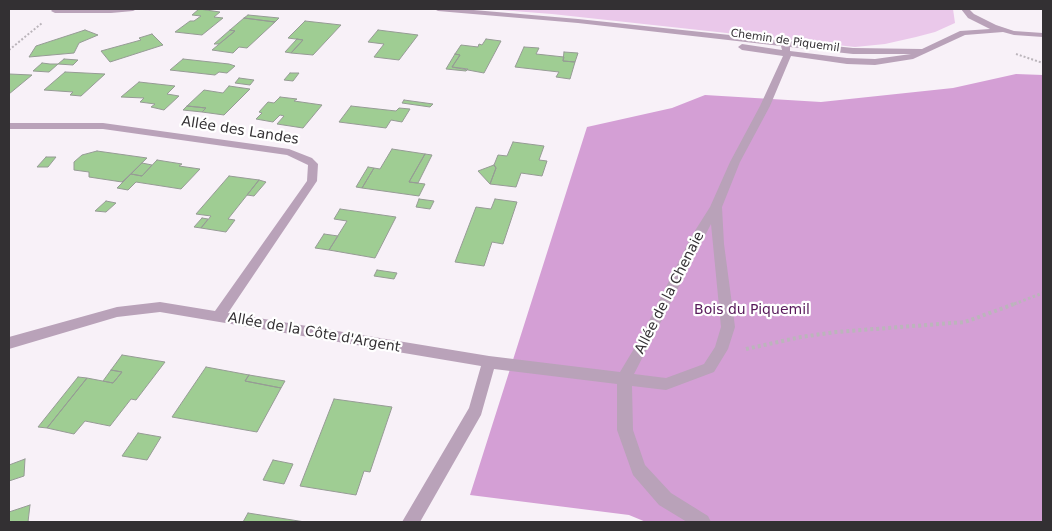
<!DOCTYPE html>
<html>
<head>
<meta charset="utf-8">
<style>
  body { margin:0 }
  #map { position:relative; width:1052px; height:531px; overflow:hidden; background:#f8f1f8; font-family:"DejaVu Sans",sans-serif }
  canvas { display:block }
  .frame { position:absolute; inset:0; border:10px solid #333033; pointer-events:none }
</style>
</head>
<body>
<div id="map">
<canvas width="1052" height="531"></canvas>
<div class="frame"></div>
</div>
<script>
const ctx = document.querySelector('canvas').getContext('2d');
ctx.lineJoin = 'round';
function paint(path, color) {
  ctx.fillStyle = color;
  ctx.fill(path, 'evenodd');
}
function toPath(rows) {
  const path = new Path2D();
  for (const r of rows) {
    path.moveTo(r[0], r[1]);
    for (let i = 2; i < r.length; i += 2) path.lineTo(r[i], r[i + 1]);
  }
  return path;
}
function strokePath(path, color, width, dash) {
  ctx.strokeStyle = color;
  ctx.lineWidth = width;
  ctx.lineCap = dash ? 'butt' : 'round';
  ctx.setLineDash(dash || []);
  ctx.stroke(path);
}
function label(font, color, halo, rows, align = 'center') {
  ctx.font = font + ' "DejaVu Sans",sans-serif';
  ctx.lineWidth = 4.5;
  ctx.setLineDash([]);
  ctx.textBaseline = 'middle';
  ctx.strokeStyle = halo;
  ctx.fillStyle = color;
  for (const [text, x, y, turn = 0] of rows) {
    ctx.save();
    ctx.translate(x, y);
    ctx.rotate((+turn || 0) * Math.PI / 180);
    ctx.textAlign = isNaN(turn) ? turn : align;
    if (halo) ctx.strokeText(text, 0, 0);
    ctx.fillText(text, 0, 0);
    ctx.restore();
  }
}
const green = toPath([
  [488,9,953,9,955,23,935,32,916,37,885,44,855,47,552,14]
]);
const forest = toPath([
  [1016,74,1043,75,1043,522,646,522,629,515,470,495,587,127,672,108,705,95,821,102,953,88]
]);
const building = toPath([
  [199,9,220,12,214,17,223,18,202,35,175,32,190,21,194,21,201,16,192,15,199,9],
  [248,15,279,18,275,22,244,18,248,15],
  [244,18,275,22,247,48,239,47,233,53,212,50,235,31,230,30,244,18],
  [305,21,341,25,313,55,291,53,303,40,288,38,305,21],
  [85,30,98,35,79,43,74,53,29,57,36,46,85,30],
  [230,30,235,31,219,44,214,44,230,30],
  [378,30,418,35,399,60,374,57,384,44,368,42,378,30],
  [152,34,163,45,110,62,101,51,141,40,139,38,152,34],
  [297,39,303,40,291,53,285,52,297,39],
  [486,39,501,41,484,73,452,67,460,55,455,54,461,45,478,47,479,44,482,45,486,39],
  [524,47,539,48,536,54,564,57,563,61,575,62,570,79,556,77,559,72,515,67,524,47],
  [564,52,578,53,575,62,563,61,564,52],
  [455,54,460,55,452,67,468,69,466,71,446,69,455,54],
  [64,59,78,60,73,65,58,64,64,59],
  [183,59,229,64,235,66,227,73,219,72,215,75,170,70,183,59],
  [42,63,50,64,58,64,49,72,33,71,42,63],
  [65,72,105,74,81,96,70,95,73,92,44,90,65,72],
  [290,73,299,73,293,81,284,80,290,73],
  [9,74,32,75,9,94,9,74],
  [239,78,254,80,250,85,235,83,239,78],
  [139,82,175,86,167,94,179,96,164,110,151,107,155,104,140,102,144,98,121,97,139,82],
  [229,86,250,89,224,115,202,112,206,108,187,106,204,90,223,93,229,86],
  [280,97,297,99,294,101,322,105,303,128,277,124,284,116,280,115,273,122,256,119,262,113,259,112,268,102,274,103,280,97],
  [404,100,433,104,430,107,402,103,404,100],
  [187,106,197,107,206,108,202,112,183,110,187,106],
  [351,106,396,111,399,108,410,109,402,122,391,120,386,128,339,122,351,106],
  [513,142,544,146,539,160,547,161,542,176,521,173,516,187,490,184,496,168,494,165,498,155,507,156,513,142],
  [392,149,425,154,409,182,425,184,419,196,362,188,374,168,380,169,392,149],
  [97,151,147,158,122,182,89,177,89,172,74,170,74,162,82,155,97,151],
  [425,154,432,155,418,183,409,182,425,154],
  [46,157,56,157,48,167,37,167,46,157],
  [157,160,182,164,179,166,200,169,181,189,136,182,128,190,117,188,131,174,142,176,157,160],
  [142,163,152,165,142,176,131,174,142,163],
  [494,165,496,168,490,184,478,171,494,165],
  [368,167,374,168,362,188,356,187,368,167],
  [229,176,259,180,228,219,235,220,226,232,201,228,211,216,196,214,229,176],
  [259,180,266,182,254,196,247,195,259,180],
  [419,199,434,201,430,209,416,207,419,199],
  [495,199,517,202,503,244,492,242,484,266,455,262,476,207,491,209,495,199],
  [106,201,116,203,106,212,95,211,106,201],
  [340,209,396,217,375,258,329,250,347,221,334,219,340,209],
  [202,218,208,219,201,228,194,227,202,218],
  [324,234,338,236,329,250,315,248,324,234],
  [377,270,397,273,394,279,374,276,377,270],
  [122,355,165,362,136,400,131,399,110,426,85,421,74,434,47,428,87,378,113,383,122,372,111,370,122,355],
  [206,367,249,375,245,381,281,388,257,432,172,417,206,367],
  [111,370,122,372,113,383,103,381,111,370],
  [249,375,285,381,281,388,245,381,249,375],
  [78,377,87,378,47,428,38,427,78,377],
  [334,399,392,407,370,472,364,471,356,495,300,486,334,399],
  [138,433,161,437,147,460,122,456,138,433],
  [25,459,24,476,9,481,9,465,25,459],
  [273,460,293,464,284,484,263,480,273,460],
  [30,505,28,522,9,522,9,512,30,505],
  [248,513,305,522,243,522,248,513]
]);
const pathFar2 = toPath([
  [9,50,42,23],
  [1016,54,1043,63]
]);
const pathFar1 = toPath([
  [1014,304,1043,293]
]);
const path = toPath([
  [746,349,801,337,836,332,965,322,1017,303]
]);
const minor = toPath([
  [53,9,137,9,133,11,111,13,55,13,51,11,53,9],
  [434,9,462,9,578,19,853,48,922,49,960,31,990,29,968,18,961,9,969,9,974,14,996,25,1014,31,1043,33,1043,37,1014,35,1003,32,965,35,913,59,875,65,847,64,791,56,770,106,740,162,722,207,724,244,735,327,728,349,714,372,666,390,632,386,633,430,645,465,671,493,708,516,711,522,687,522,659,505,633,475,617,430,617,384,494,369,481,415,420,522,402,522,469,408,481,366,160,312,117,317,9,349,9,337,117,307,160,302,215,311,307,181,308,165,287,155,103,129,9,129,9,123,103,123,289,149,312,158,318,164,317,181,228,313,489,356,620,372,641,337,691,237,710,207,730,162,760,106,783,56,742,50,738,47,742,44,782,50,781,46,578,23,438,11,434,9],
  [790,47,853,54,911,54,875,59,847,58,790,51,790,47],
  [711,224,721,327,715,347,704,364,666,378,634,374,711,224]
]);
const farStreetnames = [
  ["Chemin de Piquemil",785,41,8]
];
const streetNames = [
  ["Allée des Landes",240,131,9],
  ["Allée de la Chenaie",670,293,-63],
  ["Allée de la Côte d'Argent",314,333,10]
];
const parkNames = [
  ["Bois du Piquemil",752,310]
];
paint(green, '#eac8ea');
paint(forest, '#d49fd5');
paint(building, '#9fcd93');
strokePath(building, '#969b95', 1);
strokePath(pathFar2, '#bbb5bb', 2, [2, 2]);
strokePath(pathFar1, '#bbb5bb', 3, [2.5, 2.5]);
strokePath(path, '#bbb5bb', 4, [3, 3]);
paint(minor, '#b9a2b9');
label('11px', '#333033', '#fff', farStreetnames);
label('14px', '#333033', '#fff', streetNames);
label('14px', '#57195a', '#fff', parkNames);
</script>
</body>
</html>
